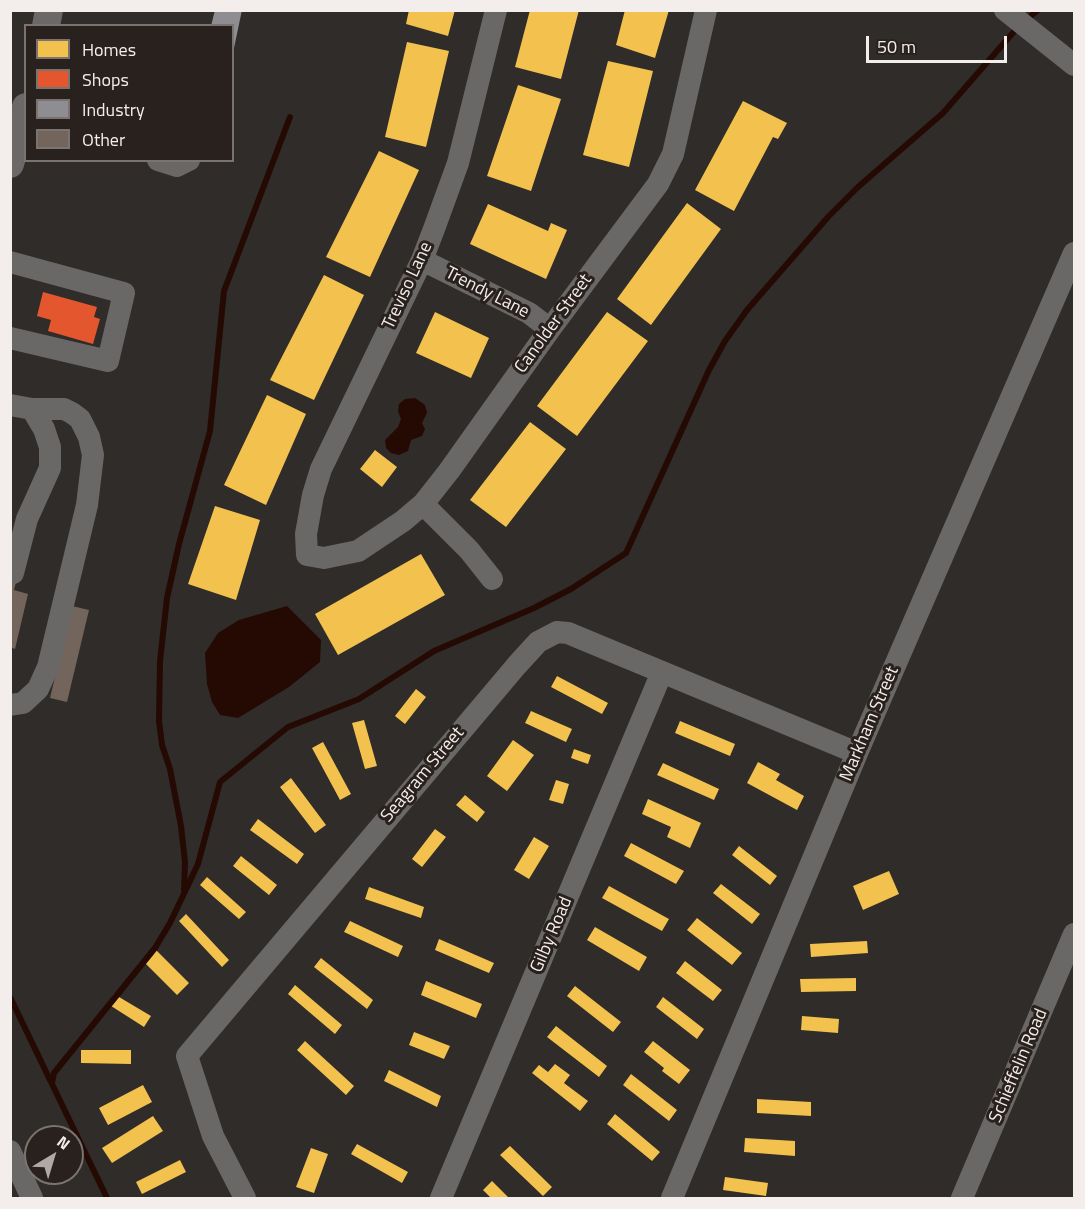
<!DOCTYPE html>
<html>
<head>
<meta charset="utf-8">
<style>
  body { margin:0 }
  #map { position:relative; width:1085px; height:1209px; overflow:hidden; background:#302c2a; font-family:"Titillium Web",sans-serif }
  canvas { display:block }
  .frame { position:absolute; inset:0; border:12px solid #f3eeeb; pointer-events:none }
  .legend { position:absolute; left:24px; top:24px; width:210px; height:138px; box-sizing:border-box; background:#29211d; border:2px solid #7a736f; margin:0; padding:8px 10px; list-style:none; font-size:18px; color:#f3eeeb }
  .legend li { display:flex; align-items:center; gap:12px; height:30px }
  .legend b { width:30px; border:2px solid #7a736f }
  .north { position:absolute; left:24px; top:1125px; width:60px; height:60px; box-sizing:border-box; background:#29211d; border:2px solid #7a736f; border-radius:50%; rotate:38deg; font-size:16px; font-weight:700; line-height:24px; text-align:center; color:#f3eeeb }
  .north::after { content:''; display:block; margin:auto; width:21px; height:27px; background:#afaaa7; clip-path:polygon(50% 0,100% 100%,50% 72%,0 100%) }
  .scale { position:absolute; left:866px; top:36px; width:141px; height:27px; box-sizing:border-box; border:3px solid #f3eeeb; border-top:0; padding-left:8px; font-size:18px; line-height:21px; white-space:nowrap; color:#f3eeeb; -webkit-text-stroke:4px #29211d; paint-order:stroke }
</style>
</head>
<body>
<div id="map">
<canvas width="1085" height="1209"></canvas>
<div class="frame"></div>
<ul class="legend">
<li><b style="height:16px;background:#f2c14e"></b>Homes</li>
<li><b style="height:16px;background:#e4572e"></b>Shops</li>
<li><b style="height:16px;background:#8d8d92"></b>Industry</li>
<li><b style="height:16px;background:#73645c"></b>Other</li>
</ul>
<div class="north">N</div>
<div class="scale">50 m</div>
</div>
<script>
const ctx = document.querySelector('canvas').getContext('2d');
ctx.lineJoin = 'round';
function paint(path, color) {
  ctx.fillStyle = color;
  ctx.fill(path, 'evenodd');
}
function toPath(rows) {
  const path = new Path2D();
  for (const r of rows) {
    path.moveTo(r[0], r[1]);
    for (let i = 2; i < r.length; i += 2) path.lineTo(r[i], r[i + 1]);
  }
  return path;
}
function strokePath(path, color, width, dash) {
  ctx.strokeStyle = color;
  ctx.lineWidth = width;
  ctx.lineCap = dash ? 'butt' : 'round';
  ctx.setLineDash(dash || []);
  ctx.stroke(path);
}
function label(font, color, halo, rows, align = 'center') {
  ctx.font = font + ' "Titillium Web",sans-serif';
  ctx.lineWidth = 6;
  ctx.setLineDash([]);
  ctx.textBaseline = 'middle';
  ctx.strokeStyle = halo;
  ctx.fillStyle = color;
  for (const [text, x, y, turn = 0] of rows) {
    ctx.save();
    ctx.translate(x, y);
    ctx.rotate((+turn || 0) * Math.PI / 180);
    ctx.textAlign = isNaN(turn) ? turn : align;
    if (halo) ctx.strokeText(text, 0, 0);
    ctx.fillText(text, 0, 0);
    ctx.restore();
  }
}
const water = toPath([
  [415,398,425,405,427,413,422,423,425,429,422,436,411,440,408,451,399,455,391,453,386,448,385,440,398,427,401,419,398,411,399,404,405,399],
  [287,606,321,640,320,662,289,687,238,718,220,715,212,702,207,684,205,653,218,633,239,620]
]);
const homes = toPath([
  [409,10,455,10,448,36,406,24],
  [530,10,579,10,561,79,515,67],
  [625,10,669,10,655,58,616,45],
  [407,42,449,51,426,147,385,137],
  [608,61,653,71,629,167,583,155],
  [518,85,561,99,531,191,487,176],
  [743,101,787,123,778,139,773,137,734,211,695,190],
  [379,151,419,170,370,277,326,257],
  [687,203,721,229,651,325,617,299],
  [488,204,548,231,551,223,567,230,546,279,470,244],
  [324,275,364,295,314,400,270,380],
  [435,312,489,338,471,378,416,353],
  [607,312,648,341,577,436,537,406],
  [267,395,306,414,266,505,224,485],
  [530,422,566,449,506,527,470,500],
  [375,450,397,467,382,487,360,469],
  [215,506,260,520,236,600,188,584],
  [421,554,445,595,338,655,315,614],
  [557,676,608,703,602,714,551,687],
  [416,689,426,697,405,724,395,716],
  [531,711,572,729,566,742,525,723],
  [364,720,377,766,365,769,352,723],
  [680,721,735,744,730,756,675,733],
  [513,740,534,755,507,791,487,776],
  [323,742,351,794,340,800,312,748],
  [574,749,591,755,588,764,571,758],
  [758,762,780,774,776,780,804,796,797,810,747,783],
  [663,763,719,789,714,800,657,775],
  [291,778,326,825,315,833,280,787],
  [556,780,569,784,563,804,549,800],
  [465,795,485,812,477,822,456,805],
  [648,799,701,823,690,848,667,837,671,827,642,814],
  [258,819,304,854,297,864,250,830],
  [435,829,446,837,422,867,412,859],
  [534,837,549,846,529,879,514,870],
  [631,843,684,871,676,884,624,856],
  [739,846,777,876,770,885,732,855],
  [241,856,277,885,269,895,233,866],
  [889,871,899,894,863,910,853,886],
  [207,877,246,912,239,919,200,885],
  [721,884,760,914,752,924,713,893],
  [609,886,669,919,662,931,602,898],
  [369,887,424,907,421,918,365,899],
  [186,914,229,960,222,967,179,921],
  [697,918,742,953,732,965,687,930],
  [350,921,403,946,398,957,344,932],
  [595,927,647,957,639,971,587,940],
  [439,939,494,963,489,973,435,950],
  [867,941,868,953,811,957,810,944],
  [156,950,189,983,177,995,144,962],
  [321,958,373,1000,367,1009,314,967],
  [685,961,722,990,713,1001,676,973],
  [856,978,856,991,801,992,800,979],
  [426,981,482,1004,476,1018,421,995],
  [295,985,342,1025,335,1034,288,994],
  [575,986,621,1022,613,1032,567,996],
  [114,994,151,1016,144,1027,108,1004],
  [663,997,704,1029,697,1039,656,1007],
  [802,1016,839,1019,838,1033,801,1030],
  [556,1026,607,1066,599,1077,547,1037],
  [414,1032,450,1046,444,1059,409,1045],
  [305,1041,354,1086,346,1095,297,1050],
  [653,1041,690,1070,679,1084,662,1071,664,1068,644,1052],
  [81,1050,131,1050,131,1064,81,1063],
  [555,1064,570,1075,564,1083,588,1101,580,1111,532,1073,539,1065,548,1072],
  [389,1070,441,1096,437,1107,384,1081],
  [631,1074,677,1110,669,1121,623,1085],
  [143,1085,152,1102,108,1125,99,1108],
  [757,1099,811,1102,811,1116,757,1113],
  [615,1114,660,1152,652,1161,607,1124],
  [153,1116,163,1131,112,1163,102,1148],
  [745,1138,795,1141,795,1156,744,1152],
  [357,1144,408,1172,402,1183,351,1154],
  [510,1146,552,1187,543,1196,500,1155],
  [311,1148,328,1154,314,1193,296,1187],
  [180,1160,186,1172,142,1194,136,1182],
  [725,1177,768,1183,766,1196,723,1190],
  [492,1181,509,1198,491,1198,483,1190]
]);
const shops = toPath([
  [43,292,97,307,94,317,100,319,93,344,48,331,51,320,37,316]
]);
const industry = toPath([
  [215,10,242,10,234,48,232,48,232,26,211,26]
]);
const stream = toPath([
  [1026,20,1038,10],
  [184,890,185,862,181,826,170,769,162,745,159,721,160,661,167,598,179,544,210,431,224,291,290,117],
  [10,997,107,1198],
  [52,1083,54,1073,155,948,170,923,198,864,220,782,288,727,359,699,434,651,534,608,571,589,626,553,709,370,725,341,747,310,828,217,858,187,943,113,1018,27]
]);
const building = toPath([
  [10,573,18,574,14,590,28,594,15,649,10,647],
  [72,606,89,610,67,702,50,698]
]);
const minor = toPath([
  [496,10,458,163,434,229,422,260,321,469,313,495,306,534,307,555,324,558,358,551,403,521,423,504,449,471,550,329,658,184,673,154,706,10],
  [1005,10,1074,65],
  [158,160,177,166,189,160],
  [422,260,529,313,550,329],
  [10,262,124,293,108,361,10,338],
  [10,405,32,409,64,409,72,413,80,419,89,437,93,455,87,505,48,667,38,689,23,703,10,705],
  [423,504,469,550,492,579],
  [13,573,27,519,50,468,50,447,44,429,32,409],
  [10,1151,32,1198],
  [245,1198,213,1136,187,1056,517,665,538,642,557,632,568,633,857,753],
  [441,1198,662,672],
  [672,1198,857,753,1074,253],
  [962,1198,1074,934]
]);
const major = toPath([
  [46,26,49,10],
  [10,164,26,107]
]);
const streetNames = [
  ["Treviso Lane",408,286,-65],
  ["Trendy Lane",487,293,27],
  ["Canolder Street",554,324,-54],
  ["Markham Street",870,724,-67],
  ["Seagram Street",423,775,-50],
  ["Gilby Road",552,935,-67],
  ["Schieffelin Road",1019,1066,-67]
];
paint(water, '#250a04');
paint(homes, '#f2c14e');
paint(shops, '#e4572e');
paint(industry, '#8d8d92');
strokePath(stream, '#250a04', 6);
paint(building, '#73645c');
strokePath(minor, '#6a6867', 22);
strokePath(major, '#6c6867', 28);
label('18px', '#f3eeeb', '#29211d', streetNames);
</script>
</body>
</html>
